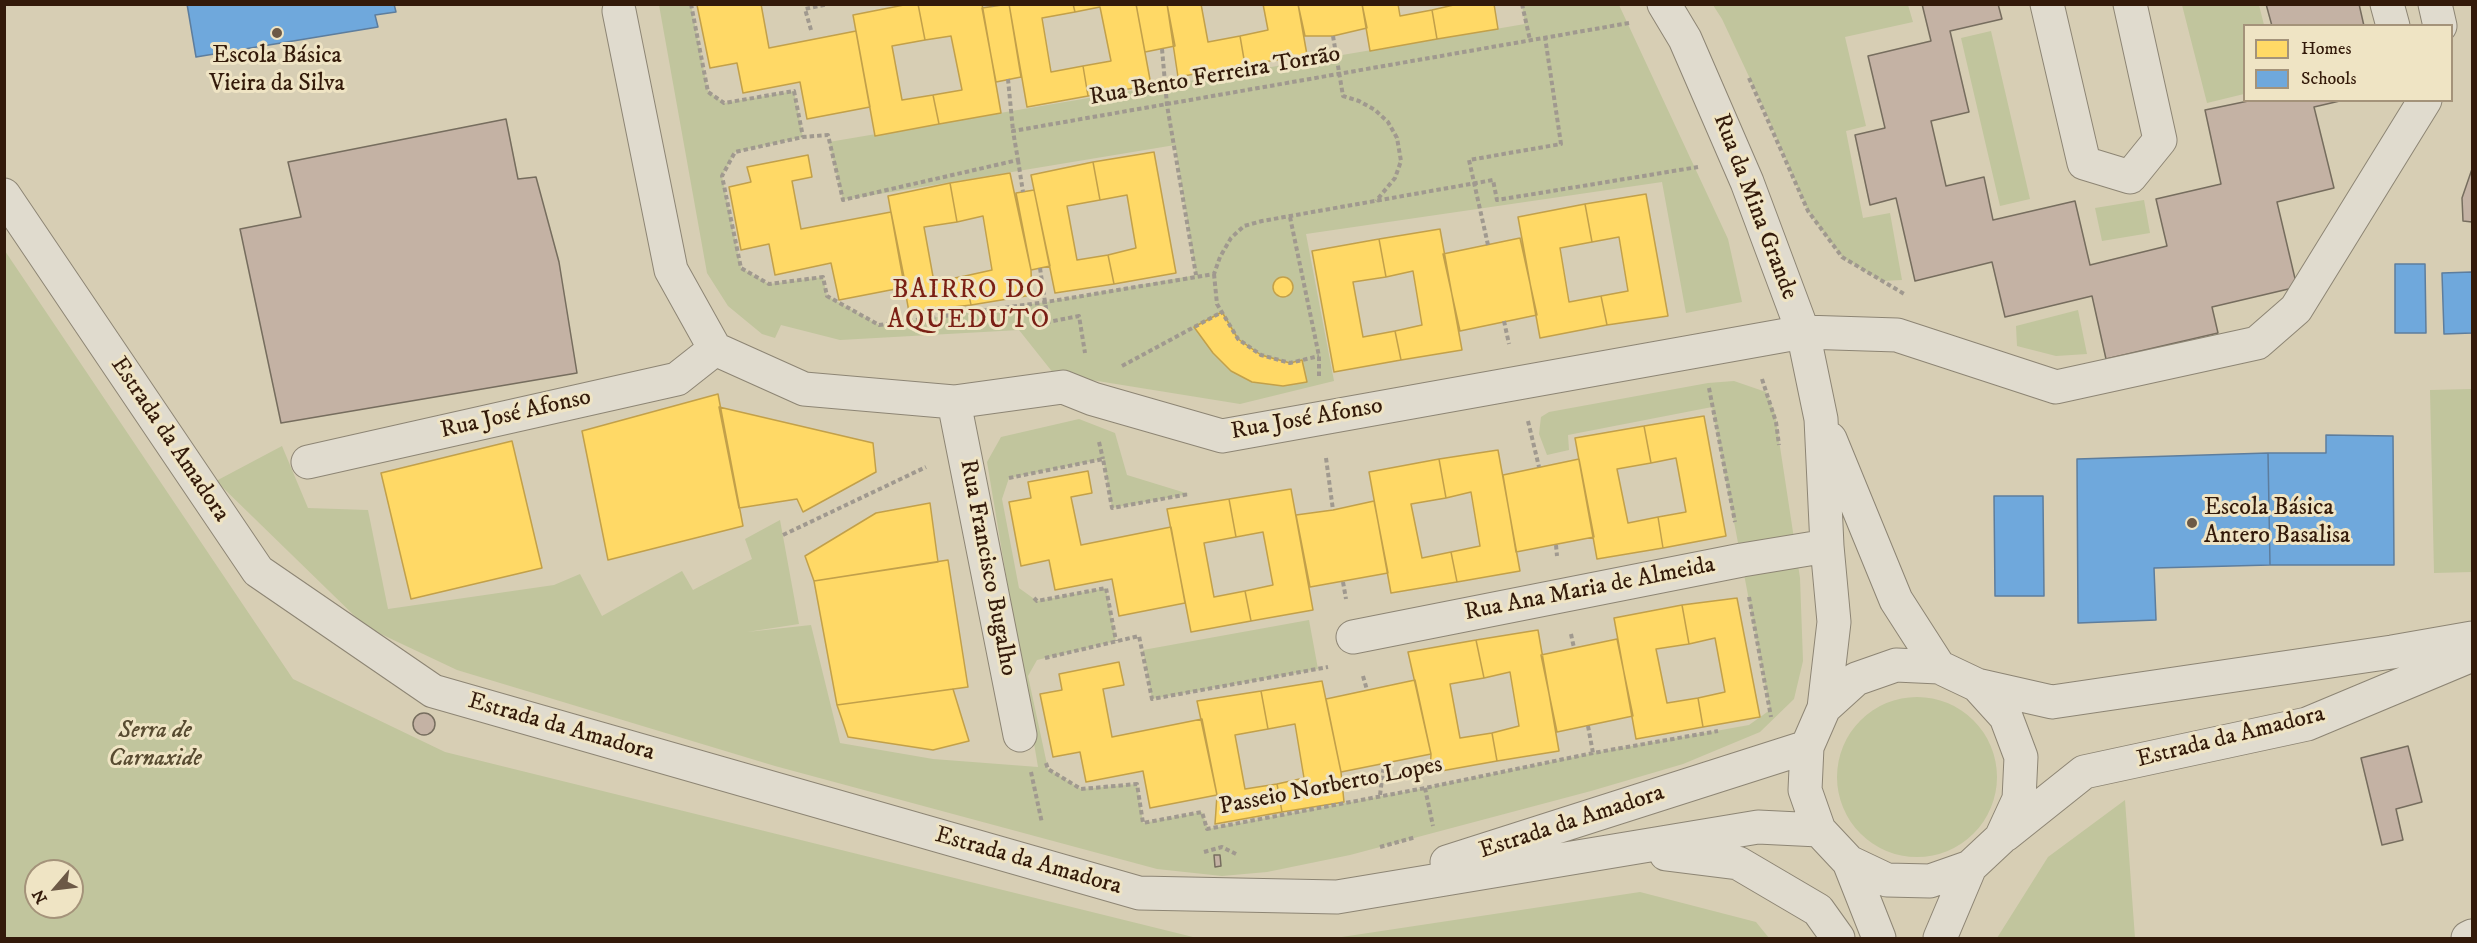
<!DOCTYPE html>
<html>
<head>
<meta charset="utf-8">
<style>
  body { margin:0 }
  #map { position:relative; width:2477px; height:943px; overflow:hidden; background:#d7ceb4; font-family:"IM FELL DW Pica",serif }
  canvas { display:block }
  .frame { position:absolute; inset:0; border:6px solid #331a0a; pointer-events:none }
  .legend { position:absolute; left:2243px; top:24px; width:210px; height:78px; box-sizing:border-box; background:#efe4c4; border:2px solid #a4937a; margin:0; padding:8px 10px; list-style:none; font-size:18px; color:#331a0a }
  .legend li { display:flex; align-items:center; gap:12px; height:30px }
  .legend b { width:30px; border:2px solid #a4937a }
  .north { position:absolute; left:24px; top:859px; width:60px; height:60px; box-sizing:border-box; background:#efe4c4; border:2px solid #a4937a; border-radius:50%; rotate:242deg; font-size:16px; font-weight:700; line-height:24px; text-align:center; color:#331a0a }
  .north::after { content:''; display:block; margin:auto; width:21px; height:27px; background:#6c5946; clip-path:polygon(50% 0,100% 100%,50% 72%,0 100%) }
</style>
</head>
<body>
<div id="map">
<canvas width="2477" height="943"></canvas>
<div class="frame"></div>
<ul class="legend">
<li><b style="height:16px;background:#ffd966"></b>Homes</li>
<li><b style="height:16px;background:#6fa8dc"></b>Schools</li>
</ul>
<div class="north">N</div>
</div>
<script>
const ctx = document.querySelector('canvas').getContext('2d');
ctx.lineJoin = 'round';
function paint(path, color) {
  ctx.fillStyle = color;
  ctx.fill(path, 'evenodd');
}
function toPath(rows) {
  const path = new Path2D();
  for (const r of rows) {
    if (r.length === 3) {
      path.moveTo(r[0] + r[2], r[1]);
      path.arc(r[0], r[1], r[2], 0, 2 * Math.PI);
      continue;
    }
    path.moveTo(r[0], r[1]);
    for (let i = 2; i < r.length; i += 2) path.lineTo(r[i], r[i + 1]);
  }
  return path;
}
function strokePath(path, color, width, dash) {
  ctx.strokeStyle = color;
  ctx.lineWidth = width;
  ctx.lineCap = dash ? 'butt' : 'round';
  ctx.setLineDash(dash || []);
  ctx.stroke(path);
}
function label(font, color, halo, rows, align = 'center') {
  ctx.font = font + ' "IM FELL DW Pica",serif';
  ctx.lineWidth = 6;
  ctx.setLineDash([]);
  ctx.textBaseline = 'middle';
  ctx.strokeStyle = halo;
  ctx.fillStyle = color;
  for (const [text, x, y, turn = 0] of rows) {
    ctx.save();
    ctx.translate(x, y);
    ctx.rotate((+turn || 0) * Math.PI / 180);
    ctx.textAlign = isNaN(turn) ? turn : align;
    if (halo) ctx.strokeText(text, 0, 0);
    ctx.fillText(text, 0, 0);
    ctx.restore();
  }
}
const green = toPath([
  [659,5,691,5,708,91,724,103,794,91,803,137,735,152,722,176,741,268,769,284,823,277,827,296,879,325,1046,302,1196,275,1175,145,843,200,829,142,1525,24,1522,5,1619,5,1728,239,1742,302,1686,313,1662,182,1306,234,1334,381,1240,404,1054,374,1019,330,840,340,781,325,775,338,762,334,728,306,707,273],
  [1713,5,1908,5,1913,22,1845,37,1866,126,1846,131,1863,218,1890,213,1902,280,1882,281,1842,257,1808,211,1767,115,1722,19],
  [2182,5,2259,5,2264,25,2244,26,2244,94,2207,103],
  [1991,31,2030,199,2000,206,1961,38],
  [2144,200,2150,233,2102,241,2095,208],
  [5,251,293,679,445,752,1197,938,5,938],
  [36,871,72,871,72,907,36,907],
  [2078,310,2087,354,2056,356,2017,346,2016,326],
  [1734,381,1766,392,1775,414,1800,578,1803,661,1794,699,1760,732,1683,764,1591,791,1350,855,1267,872,1222,876,1157,869,775,766,457,670,366,627,216,481,282,446,308,508,368,510,388,609,554,585,580,574,602,616,682,571,693,590,752,559,745,539,780,520,799,624,747,632,811,625,840,743,933,759,1038,767,987,462,1001,437,1079,419,1115,433,1127,475,1189,494,1112,508,1103,459,1009,478,1002,499,1019,588,1037,601,1106,588,1116,641,1037,660,1028,676,1048,769,1081,789,1137,784,1143,823,1202,812,1208,829,1425,788,1593,753,1749,725,1770,710,1712,407,1568,435,1569,450,1547,455,1539,434,1541,417,1549,412,1708,383],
  [2472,389,2472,572,2434,573,2430,390],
  [1309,620,1318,669,1152,699,1143,650],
  [1917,777,80],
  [2125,800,2135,938,1997,938,2048,857],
  [1640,892,1756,922,1769,938,1335,938]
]);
const homes = toPath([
  [761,4,769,48,856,31,870,107,807,119,800,82,743,93,737,63,710,68,697,5,761,4],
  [909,4,918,4,925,40,892,46,902,100,933,95,939,124,875,136,853,15,909,4],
  [918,4,982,4,1001,113,939,124,933,95,962,90,951,36,925,40,918,4],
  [1009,4,1073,4,1075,12,1042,18,1051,72,1083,66,1088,96,1027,107,1009,4],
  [1009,4,1021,77,996,82,982,8,1009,4],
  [1073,4,1136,4,1151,85,1088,96,1083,66,1111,61,1100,7,1075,12,1073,4],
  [1136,4,1167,4,1175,46,1145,52,1136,4],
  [1167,4,1201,4,1208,42,1240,36,1245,65,1178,77,1167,4],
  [1263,4,1298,4,1307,55,1245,65,1240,36,1268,30,1263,4],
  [1298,4,1362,4,1367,28,1333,36,1305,36,1298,4],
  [1362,4,1398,4,1400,16,1432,10,1437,39,1370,51,1362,4],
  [1458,4,1494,4,1498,29,1437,39,1432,10,1458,4],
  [1154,152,1176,273,1114,284,1108,255,1136,248,1127,195,1100,200,1093,162,1154,152],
  [808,155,812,177,792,181,801,229,891,212,906,287,839,300,831,263,775,275,769,244,741,250,729,187,751,182,747,167,808,155],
  [1093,162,1100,200,1067,206,1077,260,1108,255,1114,284,1055,293,1031,175,1093,162],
  [1010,173,1031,270,1032,295,971,305,965,276,992,270,983,216,957,222,950,183,1010,173],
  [950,183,957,222,924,227,934,282,965,276,971,305,909,312,888,196,950,183],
  [1034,190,1050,266,1031,270,1016,193,1034,190],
  [1646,194,1668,316,1607,325,1601,296,1628,291,1619,237,1592,242,1585,204,1646,194],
  [1585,204,1592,242,1560,248,1569,302,1601,296,1607,325,1540,338,1518,217,1585,204],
  [1440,229,1462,350,1401,360,1395,331,1422,325,1413,271,1386,277,1379,239,1440,229],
  [1520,238,1537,315,1460,331,1443,254,1520,238],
  [1379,239,1386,277,1353,282,1363,337,1395,331,1401,360,1334,372,1312,251,1379,239],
  [1283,287,10],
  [1222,312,1238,339,1261,355,1290,363,1302,360,1307,382,1283,386,1252,382,1231,371,1213,353,1194,327,1222,312],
  [718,394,743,526,608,560,582,431,718,394],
  [719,407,873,443,876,472,803,512,797,499,739,508,719,407],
  [1704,416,1726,536,1663,548,1658,517,1686,512,1676,458,1651,463,1644,426,1704,416],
  [1644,426,1651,463,1617,469,1628,523,1658,517,1663,548,1597,559,1575,438,1644,426],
  [512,441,542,568,411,599,381,473,512,441],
  [1498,450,1520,571,1457,582,1451,552,1480,546,1471,492,1446,498,1439,459,1498,450],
  [1439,459,1446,498,1411,504,1422,558,1451,552,1457,582,1391,593,1369,472,1439,459],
  [1579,459,1594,537,1516,552,1503,475,1579,459],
  [1088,471,1092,493,1071,497,1081,545,1171,527,1185,603,1119,616,1112,579,1055,590,1049,560,1021,566,1009,502,1031,498,1028,482,1088,471],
  [1291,489,1313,610,1251,621,1245,591,1273,585,1263,532,1236,537,1229,499,1291,489],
  [1229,499,1236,537,1204,543,1214,597,1245,591,1251,621,1191,632,1167,509,1229,499],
  [1374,501,1388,573,1310,587,1296,515,1333,510,1374,501],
  [930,503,938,562,814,581,805,556,876,513,930,503],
  [948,560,968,687,837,705,814,581,948,560],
  [1737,598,1760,717,1703,727,1698,698,1725,692,1715,638,1689,644,1682,605,1737,598],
  [1682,605,1689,644,1656,649,1667,703,1698,698,1703,727,1636,739,1614,618,1682,605],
  [1538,630,1559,751,1497,761,1492,733,1519,726,1510,672,1484,678,1476,640,1538,630],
  [1617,639,1633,716,1557,732,1541,655,1617,639],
  [1476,640,1484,678,1450,684,1460,738,1492,733,1497,761,1430,773,1431,754,1408,652,1476,640],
  [1119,662,1124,685,1103,689,1112,737,1202,719,1217,795,1150,808,1143,771,1086,782,1080,752,1053,757,1040,694,1062,690,1059,674,1119,662],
  [1415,680,1431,754,1341,772,1326,699,1415,680],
  [1322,681,1341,772,1344,802,1282,812,1277,784,1304,778,1295,724,1268,729,1261,691,1322,681],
  [953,689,969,741,933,750,848,737,837,705,953,689],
  [1261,691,1268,729,1235,735,1245,789,1277,784,1282,812,1215,824,1217,795,1197,701,1261,691]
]);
const schools = toPath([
  [187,4,394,4,396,12,375,15,378,27,196,57,187,4],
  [2395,264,2425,264,2426,333,2395,333,2395,264],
  [2472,272,2472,333,2444,334,2442,273,2472,272],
  [2326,435,2393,436,2394,565,2270,565,2268,453,2326,453,2326,435],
  [2268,453,2270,565,2154,568,2156,620,2078,623,2077,459,2268,453],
  [1994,496,2043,496,2044,596,1995,596,1994,496]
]);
const building = toPath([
  [1922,4,1998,4,2002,19,1950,31,1969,112,1931,121,1946,186,1984,177,1993,220,2075,201,2090,265,2167,246,2156,199,2221,184,2205,110,2253,100,2344,100,2314,107,2334,188,2277,202,2297,287,2212,307,2218,333,2106,359,2092,296,2005,317,1992,262,1915,281,1896,198,1870,205,1855,135,1885,128,1868,56,1931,41,1922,4],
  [2266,4,2359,4,2364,26,2272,26,2266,4],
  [506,119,518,179,536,177,559,262,577,373,281,423,240,229,301,217,288,162,506,119],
  [2472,169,2472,222,2463,221,2462,198,2472,169],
  [424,724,11],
  [2408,746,2422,802,2396,809,2403,840,2382,845,2361,758,2408,746],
  [1214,855,1220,855,1221,866,1215,867,1214,855]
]);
const path = toPath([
  [691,4,708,92,724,103,794,91,803,137],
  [993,4,994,6],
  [1522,4,1530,40],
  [1629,23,1013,131,1018,160,843,200,828,135,803,137,735,152,722,176,741,268,769,284,823,277,827,296,879,325,1046,302,1214,274,1220,257,1231,238,1244,226,1262,221,1493,180,1497,200,1698,167],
  [811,30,805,9,828,4],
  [1333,36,1343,96,1359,101,1375,110,1388,122,1397,138,1401,161,1395,178,1376,201],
  [1162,49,1167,105,1196,275],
  [1749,78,1808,211,1842,257,1906,295],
  [1008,79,1013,131],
  [1018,160,1023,192],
  [1290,217,1319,356,1319,379],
  [1488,245,1469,160,1561,144,1545,37],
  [1040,268,1048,322,1079,316,1085,353],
  [1214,274,1217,304,1238,339,1261,355,1290,363,1319,356],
  [1504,321,1509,344],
  [1122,366,1222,312],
  [1762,379,1776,422,1779,445],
  [1709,388,1735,522],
  [1528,421,1539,467],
  [1099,442,1103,459],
  [1326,458,1333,510],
  [1009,478,1103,459,1112,508,1189,494],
  [783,535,926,467],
  [1556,545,1557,556],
  [1343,582,1346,599],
  [1749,597,1771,717],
  [1034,598,1037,601,1106,588,1116,641],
  [1571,634,1574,648],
  [1045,658,1139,636,1152,699,1328,667],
  [1363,676,1367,690],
  [1588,726,1593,753],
  [1046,763,1048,769,1081,789,1137,784,1143,823,1202,812,1207,829,1425,788,1593,753,1718,731],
  [1031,772,1042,823],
  [1425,788,1433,826],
  [1380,795,1384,764],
  [1380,847,1416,837],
  [1204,852,1222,847,1236,854]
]);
const minor = toPath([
  [1664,4,1685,39,1747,182,1803,332,1821,419,1827,546,1834,622,1824,708,1807,747,1805,790,1819,830,1849,862,1887,880,1930,881,1970,867,2001,838,2019,799,2021,757,2006,717,1977,685,1939,667,1896,665,1856,679,1824,708],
  [2047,4,2084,163,2130,177,2160,140,2130,4],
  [2387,4,2393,26],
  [2435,4,2440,26],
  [619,11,671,270,715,349,804,389,954,402,1063,387,1093,399,1222,436,1803,332,1897,335,2056,387,2257,343,2296,309,2425,100],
  [4,195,258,571,433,691,1139,893,1337,897,1758,827,1819,830],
  [954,402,1020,735],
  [1830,439,1896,600,1939,667],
  [308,462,677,379,715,349],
  [1353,637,1742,560,1827,546],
  [1977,685,2052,702,2392,652,2472,638],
  [2005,835,2084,772,2307,724,2472,655],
  [1666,854,1738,863,1818,910,1838,938],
  [1447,862,1807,747],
  [1849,862,1879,938],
  [1940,938,1970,867],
  [2468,938,2472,936]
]);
const markers = [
  [277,33,6,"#6c5946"],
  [2192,523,6,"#6c5946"]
];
const poiNames = [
  ["Escola Básica",277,57],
  ["Vieira da Silva",277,85],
  ["Escola Básica",2204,509,"left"],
  ["Antero Basalisa",2204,537,"left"]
];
const streetNames = [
  ["Rua Bento Ferreira Torrão",1215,77,-10],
  ["Rua da Mina Grande",1754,207,69],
  ["Rua José Afonso",516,415,-13],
  ["Rua José Afonso",1307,420,-10],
  ["Estrada da Amadora",169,440,56],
  ["Rua Francisco Bugalho",987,568,79],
  ["Rua Ana Maria de Almeida",1590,590,-11],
  ["Estrada da Amadora",561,728,16],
  ["Estrada da Amadora",2231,738,-14],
  ["Passeio Norberto Lopes",1331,787,-11],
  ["Estrada da Amadora",1572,823,-18],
  ["Estrada da Amadora",1028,862,16]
];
const parkNames = [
  ["Serra de",155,732],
  ["Carnaxide",155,760]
];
const neighbourhoodNames = [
  ["BAIRRO DO",969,292],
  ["AQUEDUTO",969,322]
];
paint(green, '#c1c59d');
paint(homes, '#ffd966');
strokePath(homes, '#c2a04a', 1.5);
paint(schools, '#6fa8dc');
strokePath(schools, '#5d7d9d', 1.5);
paint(building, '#c4b2a4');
strokePath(building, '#766d5e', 1.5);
strokePath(minor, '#8d8574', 35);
strokePath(path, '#a0998f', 4, [4.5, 3]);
strokePath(minor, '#e0dbce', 33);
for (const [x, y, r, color] of markers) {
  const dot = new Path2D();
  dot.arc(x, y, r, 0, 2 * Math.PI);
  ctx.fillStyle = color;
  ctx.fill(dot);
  strokePath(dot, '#efe4c4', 2);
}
label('24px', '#331a0a', '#efe4c4', poiNames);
label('24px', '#331a0a', '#efe4c4', streetNames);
label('italic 24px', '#584b31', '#efe4c4', parkNames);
ctx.letterSpacing = '1.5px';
label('26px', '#7a1f14', '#efe4c4', neighbourhoodNames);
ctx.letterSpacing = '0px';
</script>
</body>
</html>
